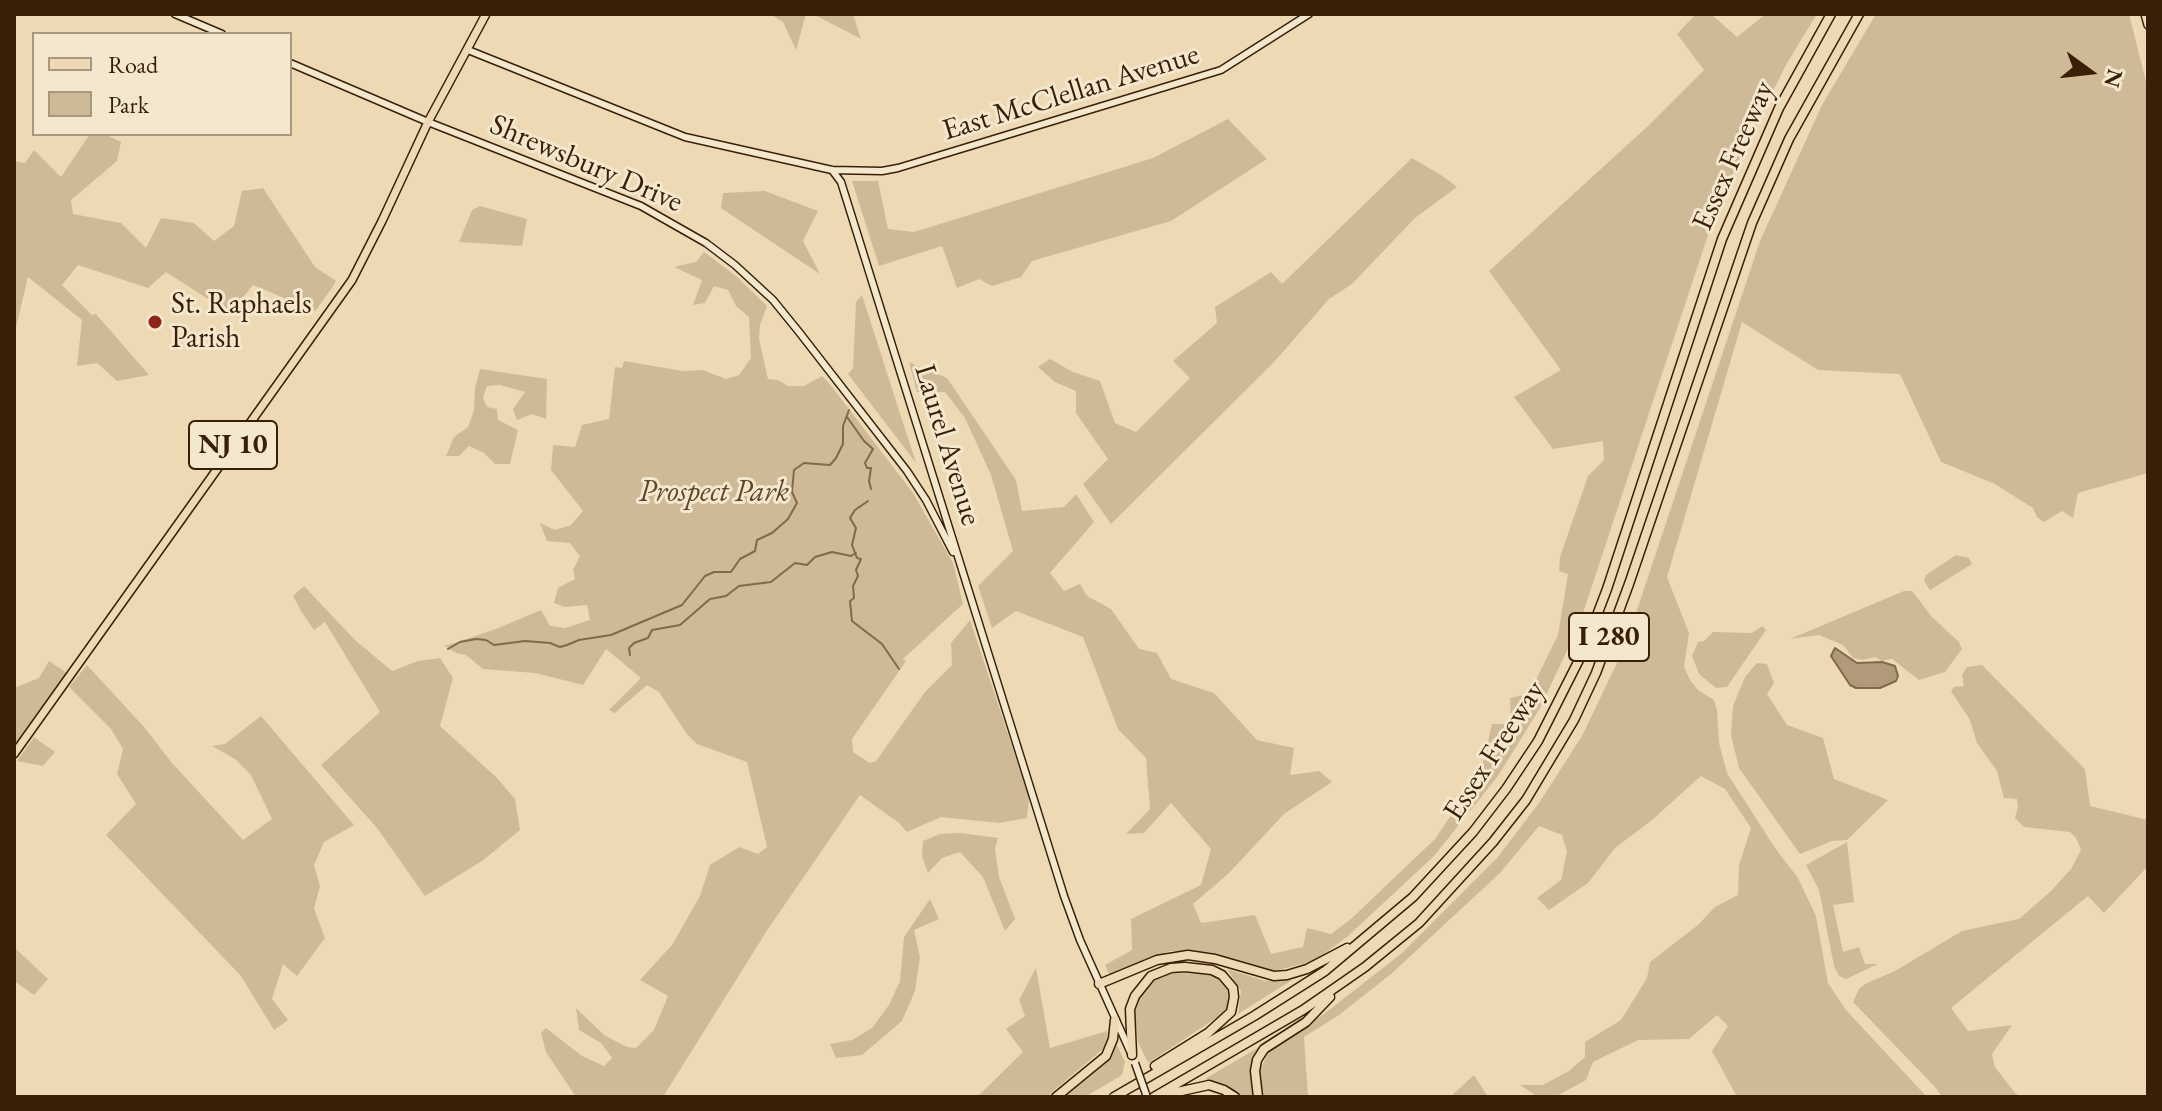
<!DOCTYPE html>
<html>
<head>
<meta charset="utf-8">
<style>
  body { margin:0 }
  #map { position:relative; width:2162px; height:1111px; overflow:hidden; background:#eddab4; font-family:"EB Garamond",serif }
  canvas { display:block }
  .frame { position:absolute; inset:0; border:16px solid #3a1f07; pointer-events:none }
  .legend { position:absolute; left:32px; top:32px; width:260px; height:104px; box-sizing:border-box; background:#f3e7ce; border:2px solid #a9977e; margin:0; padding:10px 14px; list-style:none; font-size:24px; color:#3a1f07 }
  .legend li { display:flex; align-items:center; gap:16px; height:40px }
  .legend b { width:40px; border:2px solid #a9977e }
  .north { position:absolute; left:2050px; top:32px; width:80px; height:80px; -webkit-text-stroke:6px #f3e7ce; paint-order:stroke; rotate:105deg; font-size:22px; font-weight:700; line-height:32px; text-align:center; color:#3a1f07 }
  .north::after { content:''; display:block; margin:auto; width:28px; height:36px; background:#3a1f07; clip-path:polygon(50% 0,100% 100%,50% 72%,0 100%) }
</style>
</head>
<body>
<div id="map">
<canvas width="2162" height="1111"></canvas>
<div class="frame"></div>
<ul class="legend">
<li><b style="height:10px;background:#eddab4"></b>Road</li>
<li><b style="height:22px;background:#cfba97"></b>Park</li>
</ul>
<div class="north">N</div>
</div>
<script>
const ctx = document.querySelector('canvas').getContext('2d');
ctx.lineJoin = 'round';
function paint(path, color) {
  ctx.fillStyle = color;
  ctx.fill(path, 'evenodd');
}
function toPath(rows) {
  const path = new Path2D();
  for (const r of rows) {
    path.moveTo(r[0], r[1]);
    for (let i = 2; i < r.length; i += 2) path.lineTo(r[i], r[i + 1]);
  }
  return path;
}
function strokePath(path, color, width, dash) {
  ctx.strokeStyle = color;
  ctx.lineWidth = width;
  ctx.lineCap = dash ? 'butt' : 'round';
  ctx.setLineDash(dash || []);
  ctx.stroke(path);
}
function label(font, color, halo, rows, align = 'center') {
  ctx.font = font + ' "EB Garamond",serif';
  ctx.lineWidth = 6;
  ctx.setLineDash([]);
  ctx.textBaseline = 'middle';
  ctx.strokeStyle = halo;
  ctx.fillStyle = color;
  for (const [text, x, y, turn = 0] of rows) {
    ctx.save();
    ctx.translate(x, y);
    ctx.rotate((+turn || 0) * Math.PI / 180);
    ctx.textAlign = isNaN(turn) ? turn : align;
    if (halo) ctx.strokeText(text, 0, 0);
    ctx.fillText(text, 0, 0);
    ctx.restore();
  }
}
const green = toPath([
  [770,14,806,14,796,50,783,22],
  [813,14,853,14,861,39],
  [1696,14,1711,14,1737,37,1766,14,1817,14,1787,63,1740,158,1709,232,1579,625,1540,708,1498,776,1434,856,1347,937,1314,961,1270,972,1208,952,1170,951,1110,976,1105,965,1132,950,1131,919,1201,885,1211,849,1171,803,1144,833,1126,834,1150,809,1146,758,1118,729,1083,637,1016,611,992,628,978,586,1013,551,991,475,965,418,945,392,917,392,909,362,947,378,1016,480,1022,511,1064,507,1076,494,1094,522,1050,573,1064,591,1080,584,1087,596,1111,609,1139,649,1157,653,1171,679,1214,693,1257,740,1294,748,1290,775,1319,771,1332,782,1284,814,1229,873,1193,904,1201,923,1255,915,1271,954,1303,947,1307,928,1331,934,1352,918,1435,839,1481,771,1492,724,1511,724,1510,698,1529,694,1558,635,1568,574,1559,571,1560,557,1588,476,1604,460,1603,441,1553,449,1514,397,1561,370,1489,271,1648,126,1704,70,1677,34],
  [1876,14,2129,14,2148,90,2148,473,2078,493,2073,518,2062,511,2044,522,2037,517,2033,508,1995,484,1941,462,1900,374,1818,370,1742,322,1667,577,1689,633,1684,667,1690,680,1698,690,1714,700,1717,710,1719,743,1727,773,1775,848,1798,878,1816,916,1828,983,1846,1010,1927,1097,1737,1097,1712,1051,1728,1026,1717,1015,1689,1039,1638,1040,1593,1062,1586,1080,1555,1097,1538,1097,1520,1085,1543,1085,1569,1071,1585,1057,1585,1042,1621,1020,1647,978,1650,962,1698,925,1715,907,1738,895,1739,865,1751,828,1725,789,1701,776,1652,820,1615,848,1588,883,1549,910,1537,898,1561,880,1567,852,1562,835,1539,826,1500,873,1391,974,1339,1015,1304,1037,1308,1097,1260,1097,1259,1073,1270,1048,1324,1014,1402,953,1497,858,1539,803,1582,736,1625,646,1760,241,1822,105],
  [1228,119,1267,159,1171,221,1032,261,1021,277,992,286,979,279,957,288,942,246,879,266,852,181,878,181,888,229,914,232,1153,158],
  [90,134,104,134,121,142,117,161,71,200,73,214,121,223,146,248,161,218,194,223,214,241,234,226,242,191,263,188,315,267,336,281,332,288,315,311,253,285,230,313,166,272,148,288,78,265,62,285,92,315,96,314,149,375,117,381,97,363,77,366,82,320,28,277,16,327,14,326,14,161,25,163,34,150,61,177],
  [1412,158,1444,177,1457,187,1415,218,1352,284,1329,299,1274,362,1111,524,1083,484,1108,459,1076,413,1076,391,1055,382,1038,367,1050,359,1073,372,1100,381,1115,423,1136,432,1190,378,1173,361,1217,323,1215,307,1271,272,1282,284],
  [765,191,818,211,803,241,820,274,721,208,723,193],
  [480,206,527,219,522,246,459,242,472,210],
  [704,252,736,276,767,306,760,325,759,339,768,379,778,380,788,386,804,386,822,376,829,383,913,493,953,563,963,604,903,659,906,661,852,739,853,752,870,763,876,761,925,692,952,665,951,643,970,620,1029,797,1027,818,999,823,941,817,907,832,899,823,860,795,768,929,663,1097,576,1097,546,1052,541,1033,546,1028,582,1056,604,1066,612,1058,601,1043,579,1030,576,1008,604,1035,627,1047,636,1048,654,1030,668,996,640,980,672,945,700,896,710,865,739,847,758,854,767,847,747,762,697,744,687,734,659,692,647,685,615,713,609,710,641,678,606,649,583,685,535,673,483,669,466,655,456,653,445,646,496,629,541,610,550,626,565,628,590,620,587,605,565,607,554,603,558,588,575,579,573,570,580,556,570,543,547,541,540,523,555,530,571,525,583,511,551,470,553,445,575,447,582,425,609,419,615,367,622,368,624,361,683,371,703,370,726,379,739,375,751,358,749,317,736,306,728,290,714,286,705,303,693,305,702,280,674,267,696,262],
  [862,295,896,401,916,463,848,374,853,368,856,302],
  [480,369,547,379,546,419,532,414,517,420,513,409,525,392,500,385,487,386,483,398,487,407,497,409,498,420,518,430,510,464,495,464,484,453,469,446,459,456,446,456,454,437,468,427,474,410,475,388],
  [1956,555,1969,558,1972,564,1930,590,1924,581,1926,575],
  [304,586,355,640,392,671,418,661,440,658,453,678,440,726,497,778,515,799,520,830,482,861,425,896,377,828,321,765,380,712,325,622,314,630,301,611,293,596],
  [1904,591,1912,591,1932,617,1959,642,1962,649,1945,672,1919,680,1892,659,1881,661,1875,657,1863,660,1853,658,1843,645,1819,635,1790,639],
  [1762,626,1766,630,1727,687,1716,688,1699,674,1692,656,1698,642,1704,641,1713,632,1752,633],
  [49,661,67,673,14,750,14,688,39,678],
  [1757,663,1767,664,1774,683,1767,694,1787,725,1823,738,1834,779,1888,800,1847,840,1832,841,1800,854,1739,768,1731,735,1733,706,1745,677],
  [87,665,144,727,172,763,243,840,272,819,251,775,235,759,212,746,225,744,261,716,354,825,324,842,314,865,320,886,314,909,325,938,297,976,283,964,272,999,288,1020,274,1030,241,976,106,835,136,804,117,774,123,749,111,729,69,687],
  [1982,665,2085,769,2090,806,2148,820,2148,866,2104,913,2088,896,1951,1008,1968,1031,2012,1025,1992,1054,1995,1067,2015,1093,2022,1097,1942,1097,1935,1087,1853,1002,1859,989,1865,984,1895,971,1962,931,2019,919,2050,892,2071,869,2081,850,2076,838,2070,832,2024,827,2015,818,2018,807,2017,799,2004,798,1997,771,1977,743,1970,720,1951,691,1954,687,1964,686,1962,675,1967,667],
  [34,737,55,752,43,766,17,761],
  [961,833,998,838,995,849,999,877,1015,919,1005,931,983,877,960,852,942,858,928,873,922,856,923,841,940,834],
  [1847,842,1854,902,1833,905,1843,952,1859,947,1865,964,1878,964,1846,979,1839,976,1834,966,1819,890,1806,865],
  [930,899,939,919,914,930,920,957,915,991,902,1021,862,1055,836,1058,830,1044,852,1040,872,1028,889,1005,900,981,904,937],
  [14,947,48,979,34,995,14,981],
  [1036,968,1050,1048,1107,1031,1109,1044,1046,1097,977,1097,1023,1052,1006,1029,1025,1016,1019,1000],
  [1227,969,1266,981,1292,980,1238,1014,1241,991],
  [1186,973,1213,975,1228,988,1230,999,1227,1011,1148,1063,1138,1042,1135,1014,1139,1000,1151,983,1164,974],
  [1264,1044,1250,1067,1253,1097,1239,1097,1232,1089,1205,1079],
  [1117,1045,1125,1062,1122,1075,1085,1097,1065,1097,1104,1065],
  [1474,1075,1488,1097,1450,1097]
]);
const water = toPath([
  [1835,648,1857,663,1882,662,1895,666,1898,676,1896,681,1880,688,1856,688,1850,685,1831,656,1835,648]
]);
const stream = toPath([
  [847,417,864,441,873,449,865,463,867,468,871,468,869,481,871,489],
  [868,501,855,510,850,518,856,528,852,545,857,558,861,559,856,570,858,576,853,586,854,598,850,601,852,621,882,644,899,669],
  [448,649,460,642,476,639,486,640,494,645,525,641,550,643,560,647,567,645,579,640,611,635,682,605,705,576,714,572,731,572,740,559,755,551,757,540,772,533,788,519,797,503,792,492,794,470,804,463,830,465,836,458,843,444,843,426,849,410],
  [630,655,629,648,634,643,648,638,652,630,680,625,710,599,726,596,739,586,771,582,795,563,807,565,815,557,832,552,851,556,856,553]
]);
const secondary = toPath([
  [175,14,222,34],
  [468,50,685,137,832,170,882,171,898,168,1221,70,1309,14],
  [290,63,428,122,641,206,706,243,735,265,773,300,799,332,907,471,926,500,953,552],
  [832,170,841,182,1064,896,1080,940,1130,1051]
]);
const primary = toPath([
  [2145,14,2148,25],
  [14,754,352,280,382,221,428,122,486,14]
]);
const highway = toPath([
  [1099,984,1157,960,1188,955,1215,959,1274,976,1287,975,1307,969,1347,948],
  [1132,1055,1130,1009,1135,996,1151,976,1171,968,1185,967,1212,970,1222,975,1233,988,1234,997,1231,1012,1208,1033,1155,1066],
  [1168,1094,1209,1085,1224,1090,1235,1097],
  [1056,1097,1106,1056,1113,1039,1115,1020],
  [1114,1097,1254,1016,1325,971,1413,897,1473,832,1506,789,1538,741,1583,652,1607,589,1722,239,1779,108,1831,14],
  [1154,1097,1303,1010,1365,967,1419,923,1493,842,1526,800,1574,720,1596,673,1629,584,1752,223,1789,139,1859,14],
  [1258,1097,1255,1071,1257,1060,1264,1049,1306,1022,1330,997]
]);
const secondaryBridge = toPath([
  [1135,1063,1147,1097]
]);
const markers = [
  [155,322,8,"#8f2418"]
];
const shields = [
  [233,445,88],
  [1609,637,80]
];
const shieldNames = [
  ["NJ 10",233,445],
  ["I 280",1609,637]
];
const streetNames = [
  ["East McClellan Avenue",1071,93,-17],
  ["Essex Freeway",1734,156,-66],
  ["Shrewsbury Drive",586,164,23],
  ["Laurel Avenue",947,445,73],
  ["Essex Freeway",1495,751,-57]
];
const poiNames = [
  ["St. Raphaels",171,305],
  ["Parish",171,339]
];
const parkNames = [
  ["Prospect Park",714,493]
];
paint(green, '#cfba97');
paint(water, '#b09a79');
strokePath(water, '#81694b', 2);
strokePath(stream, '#81694b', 2);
strokePath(secondary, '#3a1f07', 9);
strokePath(primary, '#3a1f07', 10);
strokePath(highway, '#3a1f07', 11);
strokePath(secondary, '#f3e7ce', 6);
strokePath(primary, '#eddab4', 7);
strokePath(highway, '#eddab4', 8);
strokePath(secondaryBridge, '#3a1f07', 9, []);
strokePath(secondaryBridge, '#f3e7ce', 6);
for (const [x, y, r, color] of markers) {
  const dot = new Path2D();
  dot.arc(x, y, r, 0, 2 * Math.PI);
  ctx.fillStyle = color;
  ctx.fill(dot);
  strokePath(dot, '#f3e7ce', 3);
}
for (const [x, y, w] of shields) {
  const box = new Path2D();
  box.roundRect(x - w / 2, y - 24, w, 48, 6);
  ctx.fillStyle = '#f3e7ce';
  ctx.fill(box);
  strokePath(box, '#3a1f07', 2);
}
label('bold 28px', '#3a1f07', null, shieldNames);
label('30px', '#3a1f07', '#f3e7ce', streetNames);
label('30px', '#3a1f07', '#f3e7ce', poiNames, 'left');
label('italic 30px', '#5f462b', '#f3e7ce', parkNames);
</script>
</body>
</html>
